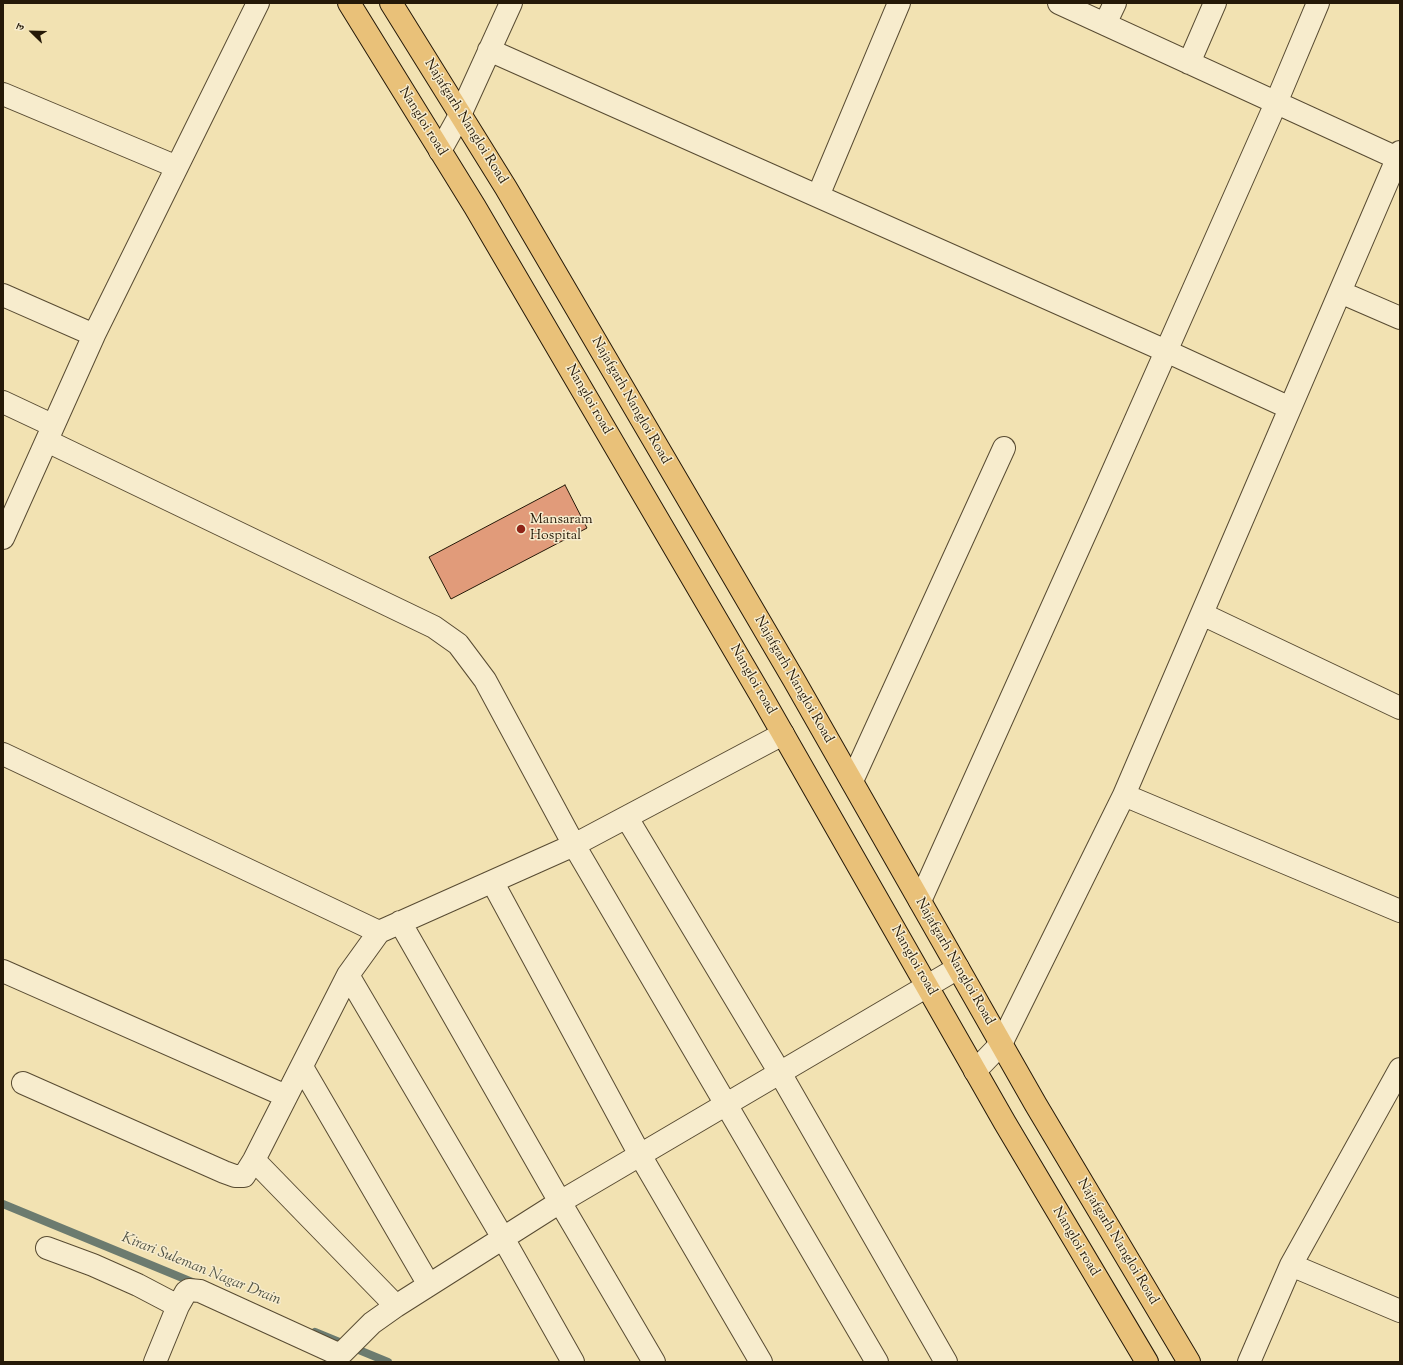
<!DOCTYPE html>
<html>
<head>
<meta charset="utf-8">
<style>
  body { margin:0 }
  #map { position:relative; width:1403px; height:1365px; overflow:hidden; background:#f2e2b2; font-family:"Sorts Mill Goudy","Noto Serif Devanagari",serif }
  canvas { display:block }
  .frame { position:absolute; inset:0; border:4px solid #251908; pointer-events:none }
  .north { position:absolute; left:12px; top:12px; width:40px; height:40px; -webkit-text-stroke:3px #f7eccd; paint-order:stroke; rotate:293deg; font-size:11px; font-weight:700; line-height:16px; text-align:center; color:#251908 }
  .north::after { content:''; display:block; margin:auto; width:14px; height:18px; background:#251908; clip-path:polygon(50% 0,100% 100%,50% 72%,0 100%) }
</style>
</head>
<body>
<div id="map">
<canvas width="1403" height="1365"></canvas>
<div class="frame"></div>
<div class="north">उ</div>
</div>
<script>
const ctx = document.querySelector('canvas').getContext('2d');
ctx.lineJoin = 'round';
function toPath(rows) {
  const path = new Path2D();
  for (const r of rows) {
    path.moveTo(r[0], r[1]);
    for (let i = 2; i < r.length; i += 2) path.lineTo(r[i], r[i + 1]);
  }
  return path;
}
function strokePath(path, color, width, dash) {
  ctx.strokeStyle = color;
  ctx.lineWidth = width;
  ctx.lineCap = dash ? 'butt' : 'round';
  ctx.setLineDash(dash || []);
  ctx.stroke(path);
}
function paint(path, color) {
  ctx.fillStyle = color;
  ctx.fill(path, 'evenodd');
}
function label(font, color, halo, rows, align = 'center') {
  ctx.font = font + ' "Sorts Mill Goudy",serif';
  ctx.lineWidth = 3;
  ctx.setLineDash([]);
  ctx.textBaseline = 'middle';
  ctx.strokeStyle = halo;
  ctx.fillStyle = color;
  for (const [text, x, y, turn = 0] of rows) {
    ctx.save();
    ctx.translate(x, y);
    ctx.rotate((+turn || 0) * Math.PI / 180);
    ctx.textAlign = isNaN(turn) ? turn : align;
    if (halo) ctx.strokeText(text, 0, 0);
    ctx.fillText(text, 0, 0);
    ctx.restore();
  }
}
const stream = toPath([
  [3,1204,197,1284],
  [315,1332,388,1362]
]);
const building = toPath([
  [565,485,587,528,451,599,429,557,565,485]
]);
const minor = toPath([
  [1059,3,1397,158],
  [1105,24,1115,3],
  [489,50,1166,351,1290,408],
  [1189,63,1215,3],
  [3,94,177,167],
  [440,151,460,115,511,3],
  [818,196,899,3],
  [1340,292,1400,318],
  [3,295,94,335],
  [3,402,52,425],
  [47,441,434,627,458,644,485,680,574,845,877,1362],
  [3,538,94,335,258,3],
  [1202,614,1400,708],
  [3,754,379,932],
  [852,781,1004,448],
  [1124,795,1400,911],
  [627,818,780,1073,946,1362],
  [493,883,640,1155,761,1362],
  [920,901,1098,505,1276,103,1318,3],
  [400,922,560,1202,654,1362],
  [3,971,286,1096],
  [348,975,503,1238,573,1362],
  [302,1067,429,1285],
  [975,1071,1001,1044,1124,795,1400,152],
  [23,1083,224,1172,235,1176,244,1176,254,1160,348,975,379,932,574,845,783,734],
  [254,1160,396,1306,560,1202,958,968],
  [47,1248,93,1265,138,1285,178,1306,155,1362],
  [1291,1265,1400,1311],
  [178,1306,186,1292,189,1290,200,1291,338,1354,343,1352,372,1323,396,1306],
  [1249,1362,1291,1265,1400,1069]
]);
const major = toPath([
  [349,3,475,207,763,699,1005,1123,1147,1362],
  [391,3,506,188,794,680,1036,1105,1189,1362]
]);
const markers = [
  [521,529,5,"#8f2418"]
];
const streetNames = [
  ["Nangloi road",422,122,58],
  ["Najafgarh Nangloi Road",465,122,58],
  ["Nangloi road",588,400,60],
  ["Najafgarh Nangloi Road",630,401,60],
  ["Nangloi road",752,680,60],
  ["Najafgarh Nangloi Road",793,680,60],
  ["Nangloi road",913,961,60],
  ["Najafgarh Nangloi Road",954,962,60],
  ["Nangloi road",1075,1242,59],
  ["Najafgarh Nangloi Road",1117,1242,59]
];
const poiNames = [
  ["Mansaram",530,521],
  ["Hospital",530,537]
];
const waterNames = [
  ["Kirari Suleman Nagar Drain",201,1270,22]
];
strokePath(stream, '#6c7b6f', 8);
paint(building, '#e19b7a');
strokePath(building, '#251908', 1);
strokePath(minor, '#584b32', 24);
strokePath(major, '#251908', 24);
strokePath(minor, '#f7eccd', 22);
strokePath(major, '#e9c179', 22);
for (const [x, y, r, color] of markers) {
  const dot = new Path2D();
  dot.arc(x, y, r, 0, 2 * Math.PI);
  ctx.fillStyle = color;
  ctx.fill(dot);
  strokePath(dot, '#f7eccd', 1.5);
}
label('14px', '#251908', '#f7eccd', streetNames);
label('14px', '#251908', '#f7eccd', poiNames, 'left');
label('italic 15px', '#4f5244', '#f7eccd', waterNames);
</script>
</body>
</html>
